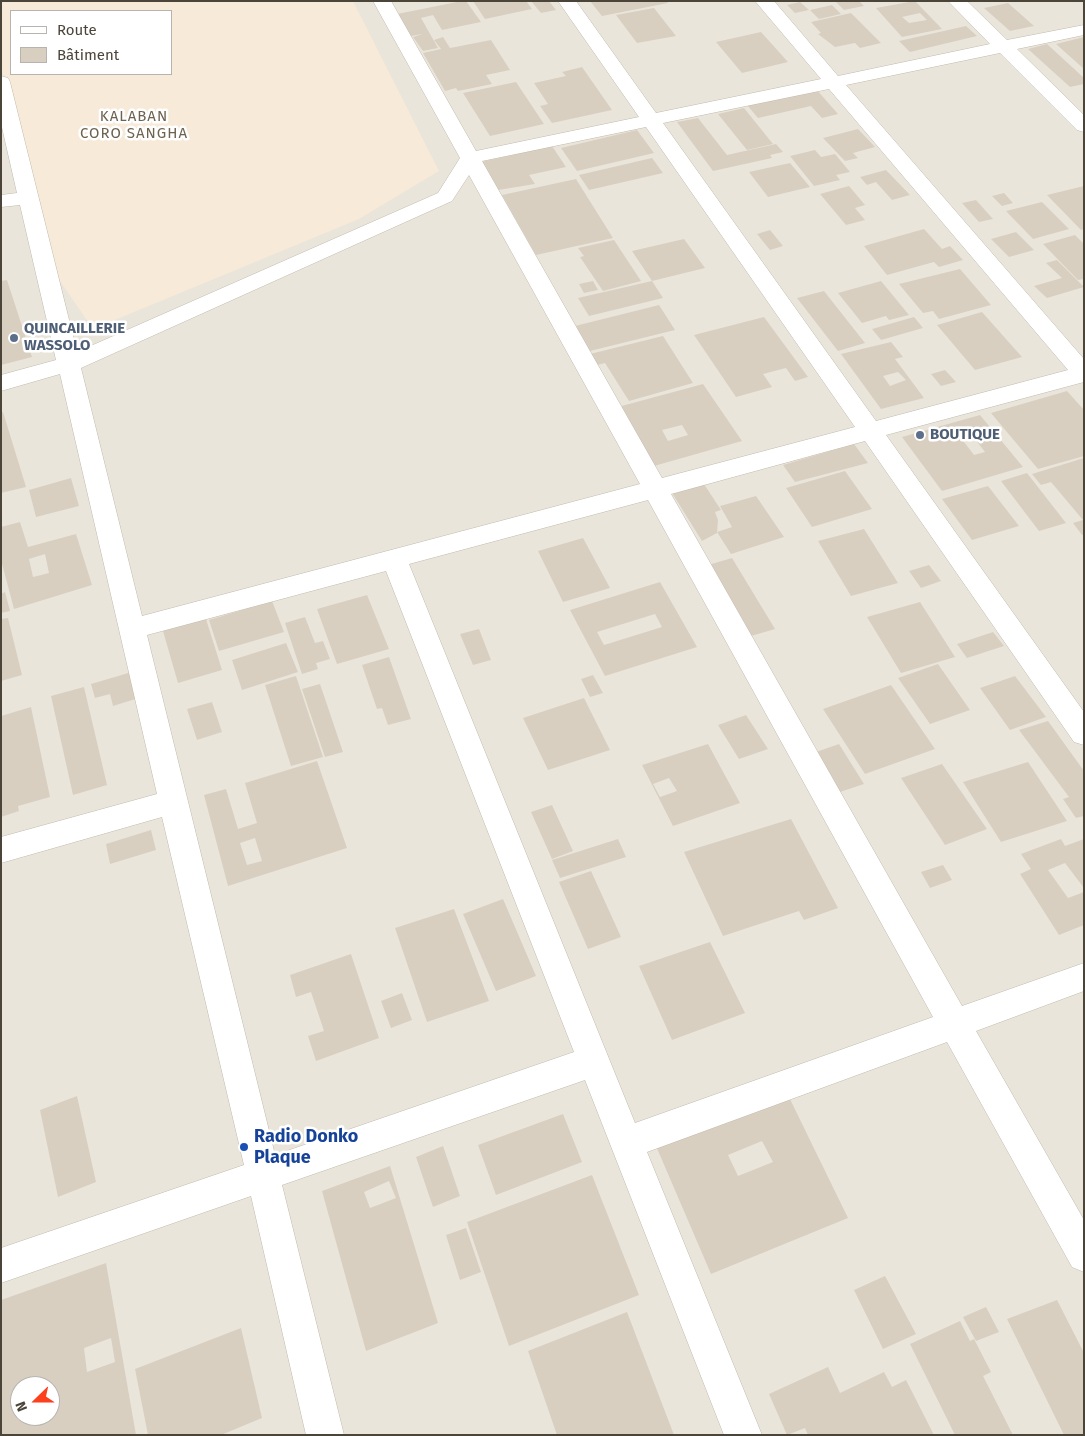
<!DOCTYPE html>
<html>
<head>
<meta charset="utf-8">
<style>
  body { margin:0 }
  #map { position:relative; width:1085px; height:1436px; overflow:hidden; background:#f6f3ec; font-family:"Fira Sans",sans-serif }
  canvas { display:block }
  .frame { position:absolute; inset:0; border:2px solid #4b4439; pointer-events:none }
  .legend { position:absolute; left:10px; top:10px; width:162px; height:65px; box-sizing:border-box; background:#fff; border:1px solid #b7b4b0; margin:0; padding:6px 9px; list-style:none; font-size:15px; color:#4b4439 }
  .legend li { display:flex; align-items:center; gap:10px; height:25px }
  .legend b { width:25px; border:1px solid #b7b4b0 }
  .north { position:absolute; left:10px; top:1376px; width:50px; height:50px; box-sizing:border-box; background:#fff; border:1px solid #b7b4b0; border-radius:50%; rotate:248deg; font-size:14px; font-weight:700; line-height:20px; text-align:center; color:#4b4439 }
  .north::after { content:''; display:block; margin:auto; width:18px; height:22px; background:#fc3f1d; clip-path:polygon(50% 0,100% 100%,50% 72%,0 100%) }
</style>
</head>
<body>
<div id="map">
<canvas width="1085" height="1436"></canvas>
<div class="frame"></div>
<ul class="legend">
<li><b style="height:6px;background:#fff"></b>Route</li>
<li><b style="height:14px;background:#d8cfc1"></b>Bâtiment</li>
</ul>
<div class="north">N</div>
</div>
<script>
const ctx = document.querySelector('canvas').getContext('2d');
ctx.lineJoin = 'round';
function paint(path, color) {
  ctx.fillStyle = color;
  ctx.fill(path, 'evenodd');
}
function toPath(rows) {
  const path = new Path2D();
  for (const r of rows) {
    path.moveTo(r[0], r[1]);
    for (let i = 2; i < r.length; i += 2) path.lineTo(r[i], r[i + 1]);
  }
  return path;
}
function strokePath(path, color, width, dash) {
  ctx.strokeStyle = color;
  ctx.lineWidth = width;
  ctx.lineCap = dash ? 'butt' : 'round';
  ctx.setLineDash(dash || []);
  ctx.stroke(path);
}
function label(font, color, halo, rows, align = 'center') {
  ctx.font = font + ' "Fira Sans",sans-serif';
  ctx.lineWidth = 5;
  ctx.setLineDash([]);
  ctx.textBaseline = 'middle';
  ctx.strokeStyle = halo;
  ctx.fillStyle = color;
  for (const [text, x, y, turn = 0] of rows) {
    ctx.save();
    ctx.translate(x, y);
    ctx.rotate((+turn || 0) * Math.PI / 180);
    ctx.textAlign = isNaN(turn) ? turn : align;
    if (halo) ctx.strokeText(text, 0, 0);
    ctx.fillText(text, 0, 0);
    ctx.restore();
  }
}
const residential = toPath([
  [1,1,1084,1,1084,1435,1,1435],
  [11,11,171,11,171,74,11,74],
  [20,1386,50,1386,50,1416,20,1416]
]);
const commercial = toPath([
  [1,1,353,1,439,171,359,219,93,329,46,261,1,67],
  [11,11,171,11,171,74,11,74]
]);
const building = toPath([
  [462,1,466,1,481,22,442,30,433,15,421,18,438,48,423,51,413,37,422,34,411,36,397,14],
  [473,1,526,1,532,9,485,19],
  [531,1,549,1,556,10,541,13],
  [590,1,667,1,668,3,602,16],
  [835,1,859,1,864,6,844,10],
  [915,1,942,29,902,37,876,8],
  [920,13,927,20,909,23,902,17],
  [800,2,809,10,795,13,787,5],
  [1008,3,1034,26,1010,31,984,8],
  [832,5,841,14,819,19,810,10],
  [654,8,676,36,637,43,616,15],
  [851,13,881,43,860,48,855,43,835,47,818,34,821,33,811,22],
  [966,26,977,36,910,52,899,41],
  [761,32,788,62,742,73,716,42],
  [443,37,450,48,491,40,510,70,486,75,492,84,458,91,456,88,445,91,423,53,441,49,434,40],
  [1084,37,1084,69,1056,44],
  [1047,44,1084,78,1084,84,1070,87,1028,49],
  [582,67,612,110,552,123,540,106,548,104,534,83,566,76,562,72],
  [516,82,544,124,490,136,463,93],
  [816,89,838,114,822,118,811,106,758,118,747,105],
  [744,108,773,144,747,150,718,114],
  [698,118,727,155,776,144,783,152,770,155,772,158,713,171,677,122],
  [858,129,875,147,853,153,858,158,845,161,823,138],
  [637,130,654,153,577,171,561,148],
  [552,146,566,167,529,175,535,184,498,190,481,162],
  [815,150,821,157,835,154,850,172,836,175,840,180,814,186,790,156],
  [652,158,663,173,589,190,579,175],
  [790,163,810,187,768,197,749,172],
  [886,170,910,195,892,200,876,182,867,185,860,177],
  [576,179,613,238,536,255,502,195],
  [849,186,865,205,855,208,865,220,846,225,820,194],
  [1084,186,1084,229,1081,230,1047,195],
  [1004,193,1013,203,1002,206,992,196],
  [976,200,993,219,979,222,962,203],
  [1042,202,1069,229,1033,239,1006,211],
  [924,229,942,249,950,246,963,260,939,267,934,262,887,275,864,246],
  [770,230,783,246,770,250,757,234],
  [1016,232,1034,250,1009,257,991,239],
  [1075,235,1084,244,1084,279,1078,280,1043,244],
  [684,239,705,268,652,281,632,251],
  [614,240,641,281,603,291,580,257,584,256,578,248],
  [1057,260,1084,287,1047,298,1034,286,1062,278,1046,263],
  [960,269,991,305,939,319,933,311,923,313,899,284],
  [7,280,32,357,1,365,1,281],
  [593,281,598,290,584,293,579,284],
  [652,281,663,298,589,316,578,298],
  [881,281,909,315,889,320,886,316,862,323,838,293],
  [824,291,865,343,838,351,797,298],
  [659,305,675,330,590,351,575,326],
  [982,312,1022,357,975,370,937,325],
  [764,317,808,377,795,381,786,368,763,374,772,387,736,397,694,335],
  [914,317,923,328,881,340,872,329],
  [663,336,693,383,629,401,605,363,597,365,590,354],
  [891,342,903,357,895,359,924,398,881,409,841,354],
  [898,372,906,380,890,386,883,376],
  [945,370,956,382,941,386,931,374],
  [703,384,742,441,654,466,618,407],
  [682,425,688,435,668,441,662,430],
  [1067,391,1084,410,1084,456,1038,469,991,413],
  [3,412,26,487,1,493,1,413],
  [980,415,1023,467,942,491,902,437],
  [972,435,985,452,974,455,961,438],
  [854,444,868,463,795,482,783,465],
  [1084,458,1084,535,1082,535,1073,523,1083,520,1051,482,1041,485,1032,474],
  [845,471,872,509,812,527,786,488],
  [1027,473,1066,523,1039,531,1001,481],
  [71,478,79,506,36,517,29,490],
  [700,478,721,510,715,512,718,520,717,533,702,541,669,488],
  [988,486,1019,526,972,540,942,499],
  [756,496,784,537,731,554,717,532,732,527,720,506],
  [20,522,28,547,76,534,92,585,14,609,1,560,1,527],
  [45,554,49,573,33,577,29,559],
  [864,529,898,583,851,596,818,541],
  [583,538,610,588,563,602,538,551],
  [732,558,775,629,751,636,708,565],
  [929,565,941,581,921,588,909,571],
  [660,582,697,647,605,676,570,610],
  [655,614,662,627,604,645,597,632],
  [5,592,10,611,1,613,1,594],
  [367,595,389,649,337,664,317,609],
  [272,601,284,632,219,651,209,620],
  [920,602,955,657,901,673,867,617],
  [305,617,315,643,323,641,330,659,316,663,318,669,302,674,285,623],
  [8,618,22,675,1,681,1,619],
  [206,619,222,670,178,683,163,631],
  [479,629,491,660,473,665,460,634],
  [993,632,1004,646,967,658,957,644],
  [286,643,298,672,242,690,232,660],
  [389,657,411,719,388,725,382,708,377,709,362,665],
  [938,664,970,710,930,724,898,678],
  [135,671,142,697,113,706,110,694,95,698,91,684],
  [593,675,603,693,590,697,581,679],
  [296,676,323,757,291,766,265,685],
  [1015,676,1046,717,1010,730,980,688],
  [320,684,343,752,325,757,302,689],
  [891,685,935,749,865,774,823,709],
  [84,687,107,785,73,795,51,696],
  [584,698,610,750,548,770,523,718],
  [212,702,222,732,197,740,187,709],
  [31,707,50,797,18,806,19,811,1,817,1,716],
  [746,715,768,749,739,759,718,725],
  [1048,721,1084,771,1084,816,1076,818,1063,799,1069,797,1019,730],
  [708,744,740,803,673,826,642,765],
  [669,778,677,791,660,797,653,784],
  [839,744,864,784,840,792,816,752],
  [317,761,347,848,228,886,204,795,226,789,238,829,257,823,245,783],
  [255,838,262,861,247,865,240,843],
  [1028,762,1067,821,1001,842,963,782],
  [942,764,987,829,945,845,901,778],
  [552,805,573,851,552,859,531,812],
  [791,819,838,908,804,920,799,911,723,936,684,852],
  [151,830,156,850,110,864,106,844],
  [618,839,626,857,560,878,552,860],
  [1061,839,1065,846,1084,839,1084,888,1065,863,1048,870,1068,898,1084,892,1084,925,1059,935,1020,874,1031,869,1021,854],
  [943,865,952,880,930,888,921,872],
  [591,871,621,937,588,949,559,882],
  [503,899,536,976,496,991,463,914],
  [454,909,489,1001,427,1022,395,928],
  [710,942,745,1013,672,1040,639,966],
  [351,954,379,1038,316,1061,308,1036,324,1031,311,992,296,997,290,975],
  [402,993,412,1020,391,1028,381,1001],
  [788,1095,848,1218,711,1274,656,1146],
  [762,1141,773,1162,738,1176,728,1155],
  [77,1096,96,1182,58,1197,40,1110],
  [563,1114,582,1162,496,1195,478,1145],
  [443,1146,460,1196,433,1207,416,1157],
  [390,1166,438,1323,366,1351,322,1191],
  [389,1181,396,1198,370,1208,364,1192],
  [592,1175,639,1295,509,1346,467,1222],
  [466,1228,481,1272,460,1280,446,1235],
  [106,1263,136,1435,1,1435,1,1300],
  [111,1338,115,1362,87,1372,84,1348],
  [20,1386,50,1386,50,1416,20,1416],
  [885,1276,916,1334,883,1349,854,1290],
  [1057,1300,1084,1353,1084,1435,1064,1435,1007,1319],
  [986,1307,999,1332,976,1341,963,1317],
  [627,1312,674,1435,557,1435,528,1351],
  [960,1321,970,1341,974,1339,991,1372,983,1376,1013,1435,955,1435,910,1344],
  [241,1328,262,1418,221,1435,148,1435,135,1369],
  [828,1367,840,1393,884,1372,892,1387,906,1380,934,1435,808,1435,805,1428,787,1435,769,1394]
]);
const street = toPath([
  [373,1,391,1,476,151,639,117,558,1,576,1,656,113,821,79,755,1,774,1,838,76,990,44,948,1,967,1,1007,40,1084,25,1084,35,1017,49,1084,115,1084,132,1077,130,1000,53,846,85,1084,359,1084,382,886,435,1084,712,1084,745,1074,742,865,441,671,494,962,1006,1084,963,1084,991,976,1031,1084,1220,1084,1272,1072,1267,947,1042,647,1152,762,1435,724,1435,585,1080,282,1185,344,1435,306,1435,251,1196,1,1283,1,1248,244,1165,162,817,1,863,1,837,157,794,60,374,1,391,1,375,56,360,20,205,1,207,1,195,17,193,1,123,1,76,8,78,10,82,77,352,438,193,460,158,373,1],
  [829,89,1068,370,876,421,663,123,829,89],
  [646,127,855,427,662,478,482,161,646,127],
  [469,175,640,484,142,616,81,368,452,201,469,175],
  [648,500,933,1017,635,1123,409,564,648,500],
  [386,571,574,1052,275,1155,147,635,386,571]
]);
const markers = [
  [14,338,5,"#5c6f8a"],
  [920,435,5,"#5c6f8a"],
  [244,1147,5,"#1a4fb4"]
];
const farQuarternames = [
  ["KALABAN",134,117],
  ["CORO SANGHA",134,134]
];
const serviceNames = [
  ["QUINCAILLERIE",24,329],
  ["WASSOLO",24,346],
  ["BOUTIQUE",930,435]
];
const nearTransitnames = [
  ["Radio Donko",254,1137],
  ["Plaque",254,1158]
];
paint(residential, '#eae5da');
paint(commercial, '#f7ead8');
paint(building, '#d8cfc1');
strokePath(street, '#c2bbae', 1);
paint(street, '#fff');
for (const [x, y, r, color] of markers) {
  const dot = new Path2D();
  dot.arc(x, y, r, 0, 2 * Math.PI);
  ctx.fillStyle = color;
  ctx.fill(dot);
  strokePath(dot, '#fff', 2);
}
ctx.letterSpacing = '1px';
label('15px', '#6e6250', '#fff', farQuarternames);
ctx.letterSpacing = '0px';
label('bold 15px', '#4e5e75', '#fff', serviceNames, 'left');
label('bold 18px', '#164399', '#fff', nearTransitnames, 'left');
</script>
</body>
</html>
